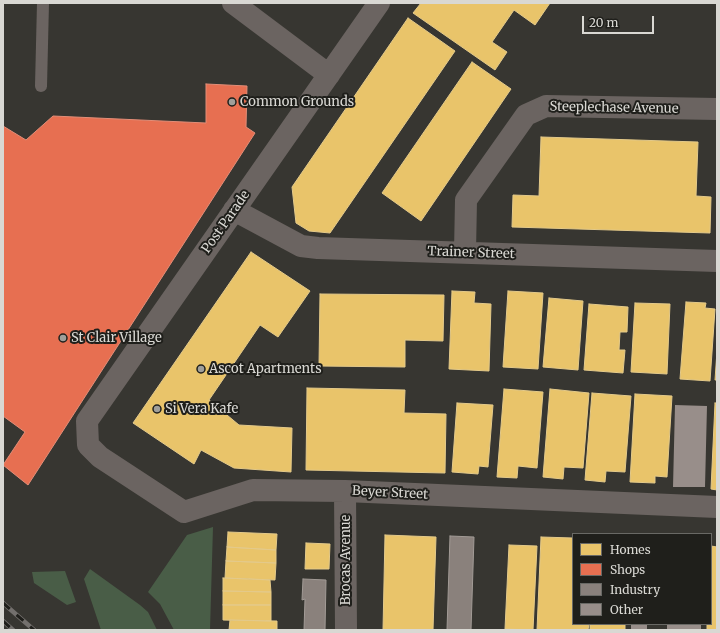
<!DOCTYPE html>
<html>
<head>
<meta charset="utf-8">
<style>
  body { margin:0 }
  #map { position:relative; width:720px; height:633px; overflow:hidden; background:#373631; font-family:Merriweather,serif }
  canvas { display:block }
  .frame { position:absolute; inset:0; border:4px solid #d9d8d3; pointer-events:none }
  .legend { position:absolute; left:572px; top:533px; width:140px; height:92px; box-sizing:border-box; background:#1f1f1b; border:1px solid #696965; margin:0; padding:5px 7px; list-style:none; font-size:12px; color:#d9d8d3 }
  .legend li { display:flex; align-items:center; gap:8px; height:20px }
  .legend b { width:20px; border:1px solid #696965 }
  .scale { position:absolute; left:582px; top:16px; width:72px; height:18px; box-sizing:border-box; border:2px solid #d9d8d3; border-top:0; padding-left:5px; font-size:12px; line-height:14px; white-space:nowrap; color:#d9d8d3; -webkit-text-stroke:3px #1f1f1b; paint-order:stroke }
</style>
</head>
<body>
<div id="map">
<canvas width="720" height="633"></canvas>
<div class="frame"></div>
<ul class="legend">
<li><b style="height:11px;background:#e9c46a"></b>Homes</li>
<li><b style="height:11px;background:#e76f51"></b>Shops</li>
<li><b style="height:11px;background:#8a817c"></b>Industry</li>
<li><b style="height:11px;background:#988e8a"></b>Other</li>
</ul>
<div class="scale">20 m</div>
</div>
<script>
const ctx = document.querySelector('canvas').getContext('2d');
ctx.lineJoin = 'round';
function paint(path, color) {
  ctx.fillStyle = color;
  ctx.fill(path, 'evenodd');
}
function toPath(rows) {
  const path = new Path2D();
  for (const r of rows) {
    path.moveTo(r[0], r[1]);
    for (let i = 2; i < r.length; i += 2) path.lineTo(r[i], r[i + 1]);
  }
  return path;
}
function strokePath(path, color, width, dash) {
  ctx.strokeStyle = color;
  ctx.lineWidth = width;
  ctx.lineCap = dash ? 'butt' : 'round';
  ctx.setLineDash(dash || []);
  ctx.stroke(path);
}
function label(font, color, halo, rows, align = 'center') {
  ctx.font = font + ' Merriweather,serif';
  ctx.lineWidth = 4;
  ctx.setLineDash([]);
  ctx.textBaseline = 'middle';
  ctx.strokeStyle = halo;
  ctx.fillStyle = color;
  for (const [text, x, y, turn = 0] of rows) {
    ctx.save();
    ctx.translate(x, y);
    ctx.rotate((+turn || 0) * Math.PI / 180);
    ctx.textAlign = isNaN(turn) ? turn : align;
    if (halo) ctx.strokeText(text, 0, 0);
    ctx.fillText(text, 0, 0);
    ctx.restore();
  }
}
const green = toPath([
  [213,527,210,630,174,630,160,604,148,592,187,535],
  [90,569,140,605,148,612,157,630,101,630,84,579],
  [65,571,76,602,67,605,34,583,32,572]
]);
const homes = toPath([
  [421,3,550,3,535,25,514,10,492,42,507,52,495,70,413,13,421,3],
  [408,18,455,51,330,233,309,231,296,223,292,187,408,18],
  [472,62,511,89,421,221,382,193,472,62],
  [541,137,698,142,696,196,711,197,710,233,512,227,513,195,539,196,541,137],
  [251,252,310,291,278,337,260,325,209,400,239,425,292,428,291,472,234,468,201,450,194,464,133,423,251,252],
  [452,291,475,292,474,303,491,304,489,371,449,369,452,291],
  [508,291,543,293,538,369,503,367,508,291],
  [320,294,444,295,443,341,405,340,405,367,319,366,320,294],
  [549,298,583,301,578,370,543,367,549,298],
  [686,302,706,303,705,308,715,309,710,381,680,379,686,302],
  [635,303,670,304,667,374,631,372,635,303],
  [589,304,628,307,627,332,620,332,619,350,625,350,623,373,584,370,589,304],
  [717,351,717,380,715,380,717,351],
  [307,388,405,390,404,413,446,414,445,473,306,470,307,388],
  [504,389,543,392,537,468,518,466,517,478,497,477,504,389],
  [550,389,589,393,583,468,564,467,563,479,543,477,550,389],
  [592,393,631,396,625,472,606,471,605,482,585,480,592,393],
  [635,394,672,396,667,477,655,476,655,483,630,482,635,394],
  [457,403,493,405,488,467,479,466,478,474,452,472,457,403],
  [715,403,717,403,717,490,711,489,715,403],
  [228,532,277,534,276,550,227,547,228,532],
  [385,535,436,537,433,630,383,630,385,535],
  [541,537,573,538,573,624,589,624,588,630,537,630,541,537],
  [306,543,330,544,329,569,305,569,306,543],
  [509,545,537,546,533,630,505,629,509,545],
  [711,546,717,547,717,630,707,630,707,624,711,624,711,546],
  [227,547,276,550,276,563,226,561,227,547],
  [226,561,276,563,275,580,225,578,226,561],
  [223,578,270,580,271,592,223,591,223,578],
  [223,591,271,592,271,605,223,605,223,591],
  [223,605,271,605,271,621,223,620,223,605],
  [230,620,277,621,277,630,229,630,230,620],
  [590,624,625,624,625,630,590,630,590,624]
]);
const shops = toPath([
  [206,84,247,86,246,127,255,133,28,485,3,465,25,432,3,416,3,126,26,140,53,116,206,123,206,84]
]);
const industry = toPath([
  [450,536,474,537,471,630,447,630,450,536],
  [303,579,326,580,325,630,304,630,305,599,302,600,303,579]
]);
const building = toPath([
  [675,405,707,406,705,487,673,487],
  [631,624,647,624,647,630,631,630],
  [667,624,701,624,701,630,667,630]
]);
const lane = toPath([
  [41,86,43,3]
]);
const street = toPath([
  [233,3,329,75],
  [379,3,87,421,88,445,100,457,184,512,253,490,345,491,717,507],
  [234,210,301,246,318,248,717,261],
  [465,252,466,200,526,115,546,106,717,109],
  [345,491,346,630]
]);
const rail = toPath([
  [3,603,34,630],
  [3,621,13,630]
]);
const markers = [
  [232,102,4,"#a09f9a"],
  [63,338,4,"#a09f9a"],
  [201,369,4,"#a09f9a"],
  [157,409,4,"#a09f9a"]
];
const poiNames = [
  ["Common Grounds",240,102],
  ["St Clair Village",71,338],
  ["Ascot Apartments",209,369],
  ["Si Vera Kafe",165,409]
];
const streetNames = [
  ["Steeplechase Avenue",614,108,1],
  ["Post Parade",226,222,-55],
  ["Trainer Street",471,253,2],
  ["Beyer Street",390,493,3],
  ["Brocas Avenue",346,560,-90]
];
paint(green, '#495d47');
paint(homes, '#e9c46a');
strokePath(homes, '#e4ca8a', 1);
paint(shops, '#e76f51');
strokePath(shops, '#e38e78', 1);
paint(industry, '#8a817c');
strokePath(industry, '#a29b96', 1);
paint(building, '#988e8a');
strokePath(lane, '#6b6461', 12);
strokePath(street, '#6b6461', 22);
strokePath(rail, '#73706d', 4.5);
strokePath(rail, '#1f1f1b', 3, [9]);
for (const [x, y, r, color] of markers) {
  const dot = new Path2D();
  dot.arc(x, y, r, 0, 2 * Math.PI);
  ctx.fillStyle = color;
  ctx.fill(dot);
  strokePath(dot, '#1f1f1b', 1.5);
}
label('13px', '#d9d8d3', '#1f1f1b', poiNames, 'left');
label('13px', '#d9d8d3', '#1f1f1b', streetNames);
</script>
</body>
</html>
